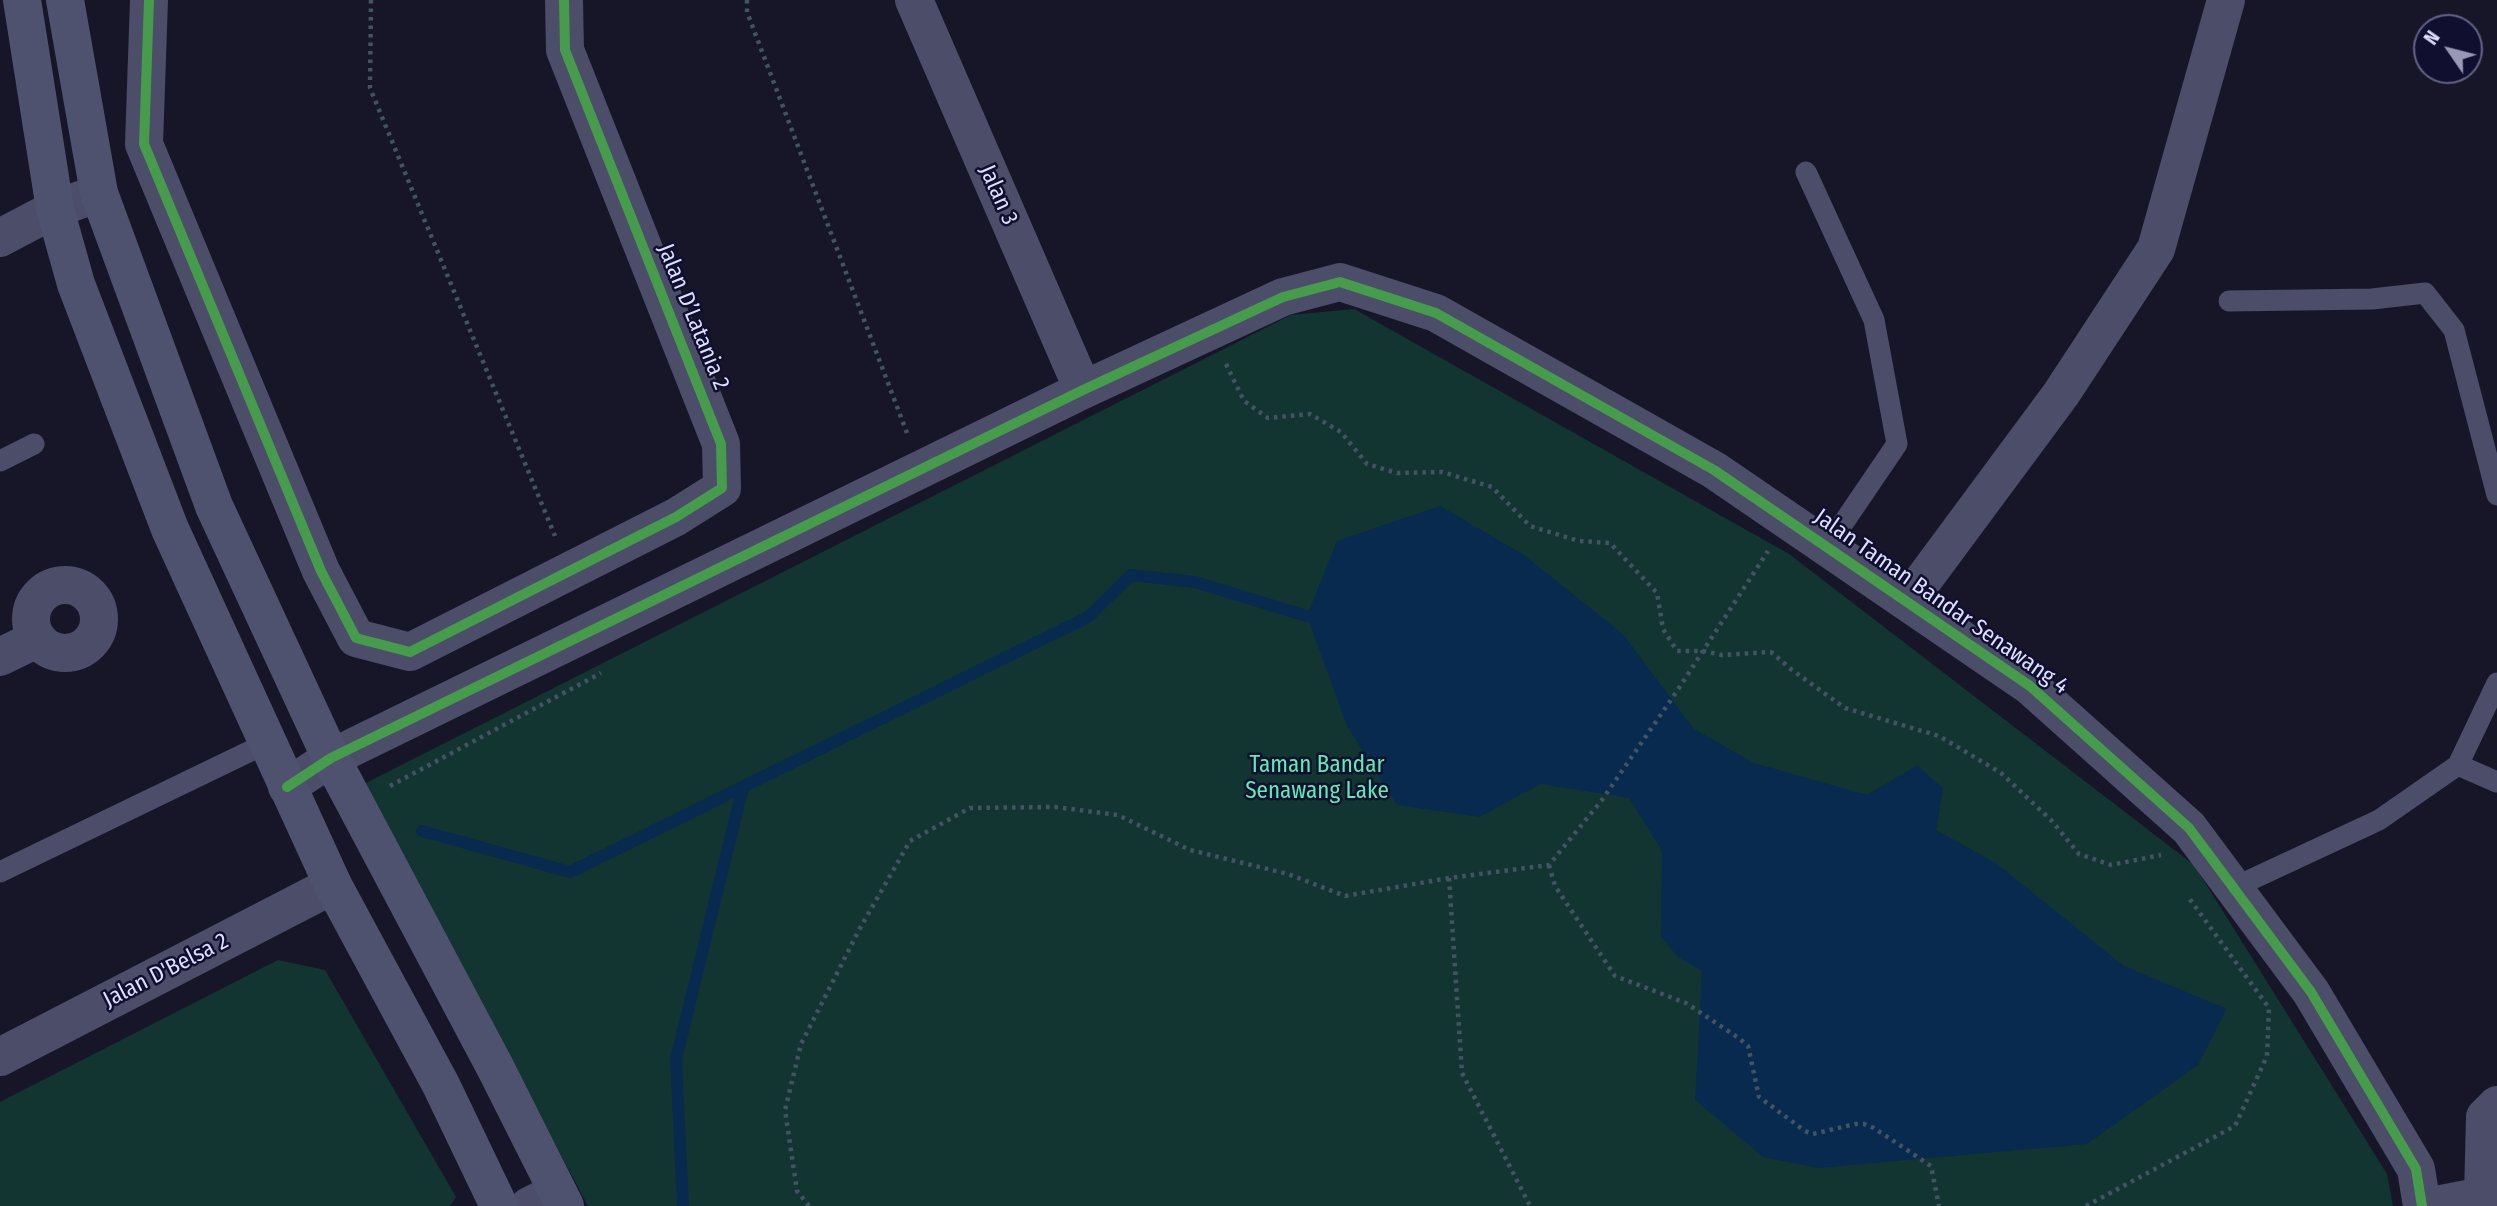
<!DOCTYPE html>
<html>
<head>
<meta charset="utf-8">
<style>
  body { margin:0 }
  #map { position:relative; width:2497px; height:1206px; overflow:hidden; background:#171628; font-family:"Fira Sans Condensed",sans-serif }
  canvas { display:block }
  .north { position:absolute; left:2413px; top:14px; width:70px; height:70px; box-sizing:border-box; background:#100f2f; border:2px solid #626282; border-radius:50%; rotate:305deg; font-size:19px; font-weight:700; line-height:28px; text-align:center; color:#dedfff }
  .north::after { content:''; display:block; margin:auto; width:24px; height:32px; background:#9899b4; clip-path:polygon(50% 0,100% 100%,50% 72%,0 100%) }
</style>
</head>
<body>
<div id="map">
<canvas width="2497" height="1206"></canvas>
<div class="north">N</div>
</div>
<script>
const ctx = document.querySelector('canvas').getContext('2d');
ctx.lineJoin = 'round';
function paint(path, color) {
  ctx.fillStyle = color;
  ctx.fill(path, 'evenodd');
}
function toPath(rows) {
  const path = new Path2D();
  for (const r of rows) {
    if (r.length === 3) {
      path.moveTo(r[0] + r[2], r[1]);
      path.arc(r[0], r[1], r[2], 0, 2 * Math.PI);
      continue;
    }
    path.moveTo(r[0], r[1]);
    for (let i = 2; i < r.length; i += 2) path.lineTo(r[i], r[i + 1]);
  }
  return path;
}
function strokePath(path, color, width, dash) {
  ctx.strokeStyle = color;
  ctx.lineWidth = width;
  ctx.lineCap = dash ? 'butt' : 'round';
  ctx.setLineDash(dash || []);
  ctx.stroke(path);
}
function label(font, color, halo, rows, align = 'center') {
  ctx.font = font + ' "Fira Sans Condensed",sans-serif';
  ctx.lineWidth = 5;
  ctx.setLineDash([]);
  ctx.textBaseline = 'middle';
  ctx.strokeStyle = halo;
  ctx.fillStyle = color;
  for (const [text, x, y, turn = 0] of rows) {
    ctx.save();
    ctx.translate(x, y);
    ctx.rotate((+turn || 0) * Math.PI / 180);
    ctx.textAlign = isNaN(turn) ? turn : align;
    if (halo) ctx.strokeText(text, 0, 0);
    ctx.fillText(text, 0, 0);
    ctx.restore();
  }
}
const green = toPath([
  [1354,309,1789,554,2194,865,2387,1174,2393,1206,588,1206,364,784,1291,315],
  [278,960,325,970,456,1197,450,1206,0,1206,0,1102]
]);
const water = toPath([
  [1440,506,1524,555,1623,634,1694,729,1754,763,1867,795,1917,765,1943,788,1936,830,1996,863,2124,966,2227,1009,2198,1065,2087,1144,1818,1168,1763,1157,1695,1100,1702,971,1678,957,1661,937,1662,851,1629,798,1541,784,1479,817,1397,805,1347,726,1307,616,1337,541]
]);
const stream = toPath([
  [422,831,570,872,1088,617,1131,575,1195,582,1307,616],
  [683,1206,676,1059,743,787]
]);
const path = toPath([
  [371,0,370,88,555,536],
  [747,0,747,12,907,433],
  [1226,364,1244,401,1268,418,1310,414,1341,432,1367,464,1397,473,1442,472,1492,487,1530,526,1579,541,1610,543,1657,593,1663,629,1677,651,1703,651,1722,655,1771,652,1792,670,1845,708,1939,736,2001,773,2051,820,2079,854,2111,865,2161,855],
  [390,786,601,673],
  [1549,865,1555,886,1615,976,1686,1003,1740,1039,1748,1046,1759,1097,1805,1131,1813,1134,1855,1124,1864,1124,1874,1128,1931,1166,1939,1206],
  [1449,878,1462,1073,1530,1206],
  [809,1206,797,1191,785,1110,801,1044,859,930,910,841,970,808,1055,807,1118,815,1190,850,1288,874,1345,896,1449,878,1549,865,1602,800,1675,694,1768,551],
  [2086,1206,2235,1126,2267,1056,2269,1008,2189,898]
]);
const lane = toPath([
  [1806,172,1874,320,1897,444,1827,547],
  [2229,301,2372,299,2425,293,2454,330,2497,495],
  [0,461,34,444],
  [2458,765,2497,782],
  [0,872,269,742],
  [2233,888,2379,820,2458,765,2497,683]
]);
const street = toPath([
  [149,0,144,144,321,571,356,638,410,652,676,517,722,488,721,444,565,50,564,0],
  [914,0,1083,390],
  [0,238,55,209,99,193],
  [65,619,34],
  [1907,602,2061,394,2156,249,2226,0],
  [0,657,37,639],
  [287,787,331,758,1083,390,1283,297,1340,282,1436,313,1714,470,2030,686,2189,828,2311,992,2416,1169,2422,1206],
  [0,1057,333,885],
  [529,1206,557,1192],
  [2431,1206,2483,1196,2485,1117,2497,1105]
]);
const secondary = toPath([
  [22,0,55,209,76,284,170,529,333,885,441,1085,499,1206],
  [65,0,99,193,214,506,331,758,495,1067,565,1206]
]);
const cycleway = toPath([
  [149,0,144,144,321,571,356,638,410,652,676,517,722,488,721,444,565,50,564,0],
  [287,787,331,758,1083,390,1283,297,1340,282,1436,313,1714,470,2030,686,2189,828,2311,992,2416,1169,2422,1206]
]);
const streetNames = [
  ["Jalan 3",998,195,66],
  ["Jalan D’Latania 2",693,317,68],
  ["Jalan Taman Bandar Senawang 4",1941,602,35],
  ["Jalan D'Belsa 2",166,971,-27]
];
const parkNames = [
  ["Taman Bandar",1317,766],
  ["Senawang Lake",1317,792]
];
paint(green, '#133532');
paint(water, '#072a4e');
strokePath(stream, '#072a4e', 12);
strokePath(path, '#425463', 4.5, [3.5, 5]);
strokePath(lane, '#4b4d69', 21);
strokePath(street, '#4b4d69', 38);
strokePath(secondary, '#4f526e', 38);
strokePath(cycleway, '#469c4c', 10);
label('23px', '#dedfff', '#100f2f', streetNames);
label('23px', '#5cedb4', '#100f2f', parkNames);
</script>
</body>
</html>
